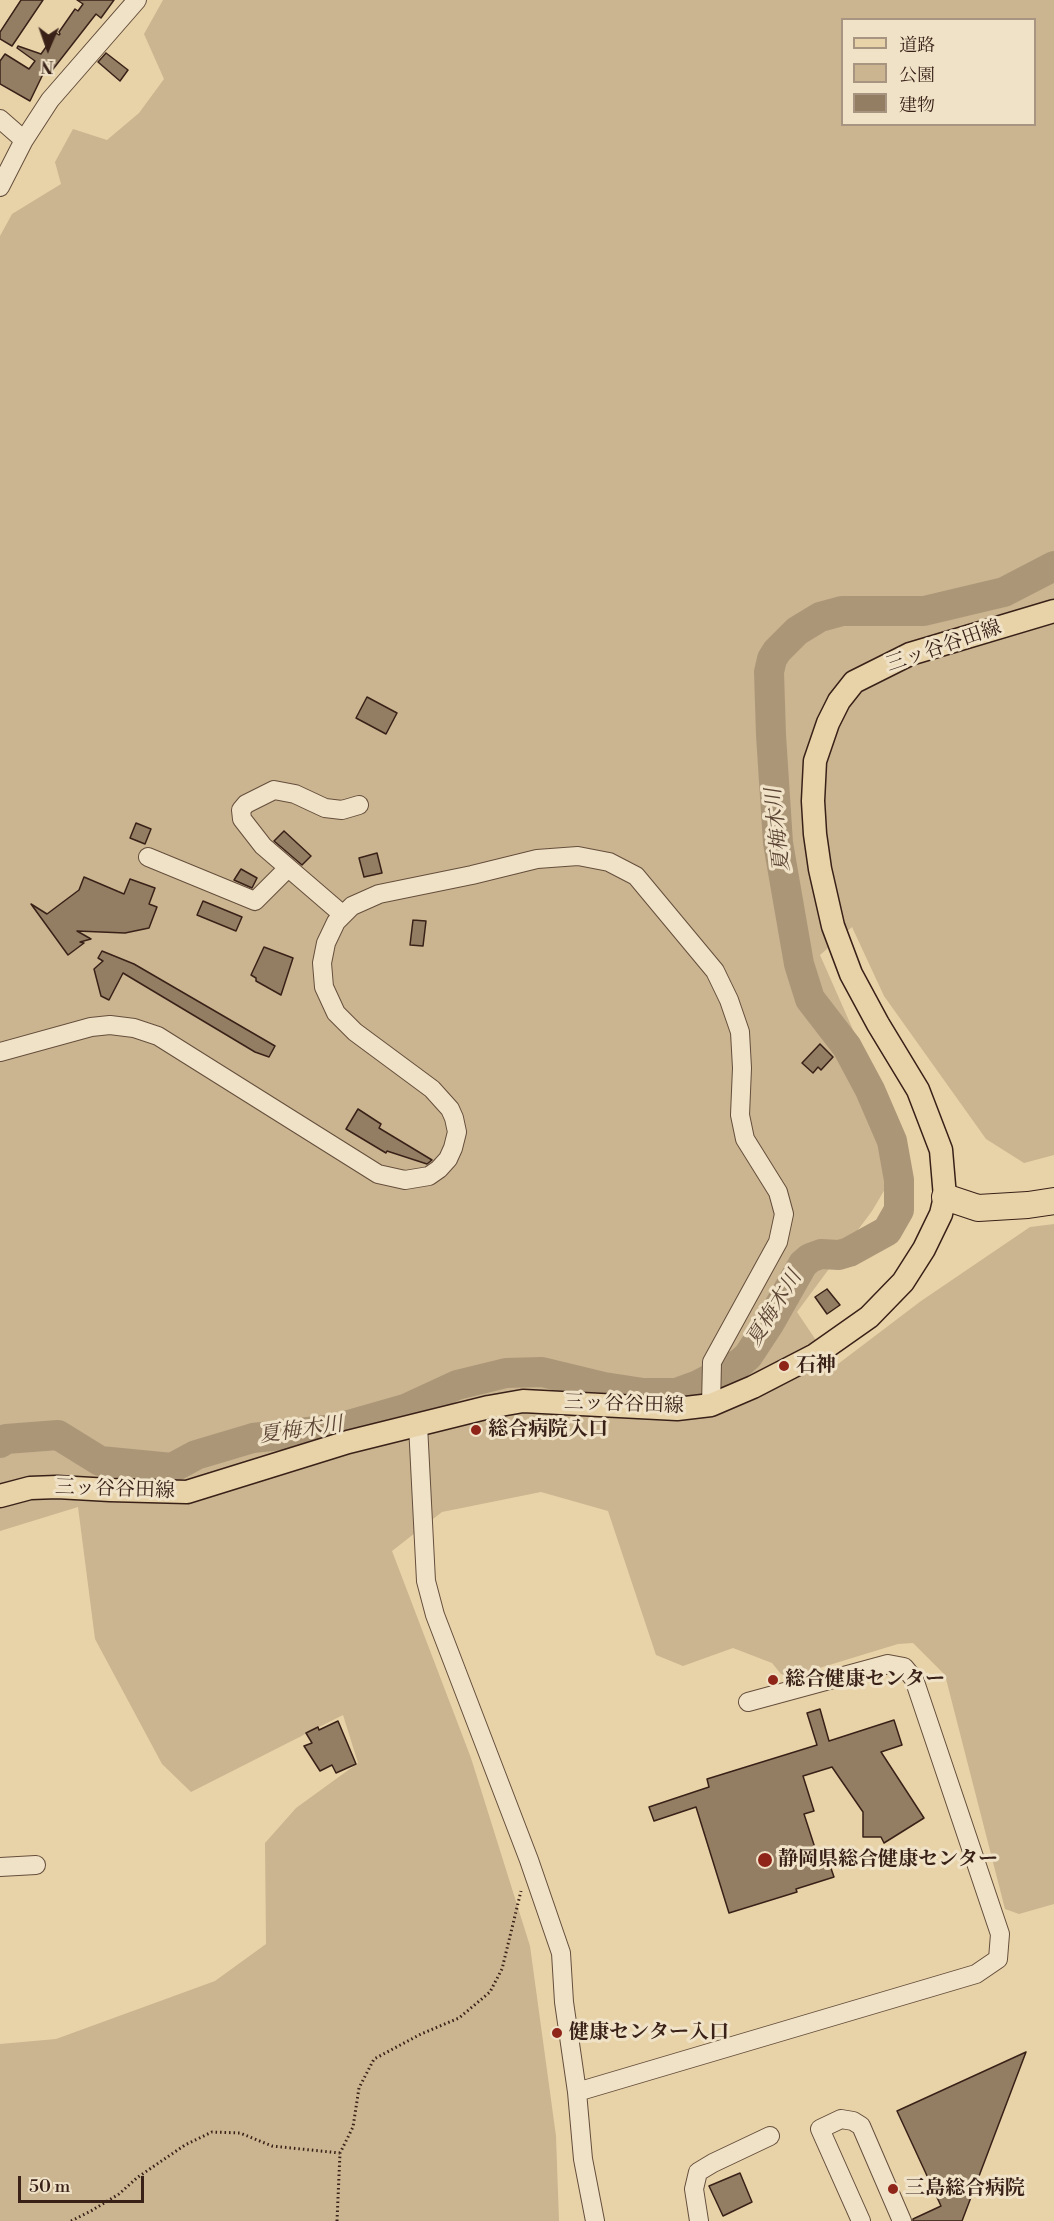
<!DOCTYPE html>
<html>
<head>
<meta charset="utf-8">
<style>
  body { margin:0 }
  #map { position:relative; width:1054px; height:2221px; overflow:hidden; background:#e8d3a9; font-family:"Libre Bodoni","Noto Serif JP",serif }
  canvas { display:block }
  .legend { position:absolute; left:841px; top:18px; width:195px; height:108px; box-sizing:border-box; background:#f0e2c7; border:2px solid #a79581; margin:0; padding:8px 10px; list-style:none; font-size:18px; color:#392118 }
  .legend li { display:flex; align-items:center; gap:12px; height:30px }
  .legend b { width:30px; border:2px solid #a79581 }
  .north { position:absolute; left:18px; top:18px; width:60px; height:60px; -webkit-text-stroke:4px #f0e2c7; paint-order:stroke; rotate:182deg; font-size:16px; font-weight:700; line-height:24px; text-align:center; color:#392118 }
  .north::after { content:''; display:block; margin:auto; width:21px; height:27px; background:#392118; clip-path:polygon(50% 0,100% 100%,50% 72%,0 100%) }
  .scale { position:absolute; left:18px; top:2176px; width:126px; height:27px; box-sizing:border-box; border:3px solid #392118; border-top:0; padding-left:8px; font-size:18px; line-height:21px; white-space:nowrap; color:#392118; -webkit-text-stroke:4px #f0e2c7; paint-order:stroke }
</style>
</head>
<body>
<div id="map">
<canvas width="1054" height="2221"></canvas>
<ul class="legend">
<li><b style="height:8px;background:#e8d3a9"></b>道路</li>
<li><b style="height:16px;background:#cab590"></b>公園</li>
<li><b style="height:16px;background:#947e63"></b>建物</li>
</ul>
<div class="north">N</div>
<div class="scale">50 m</div>
</div>
<script>
const ctx = document.querySelector('canvas').getContext('2d');
ctx.lineJoin = 'round';
function paint(path, color) {
  ctx.fillStyle = color;
  ctx.fill(path, 'evenodd');
}
function toPath(rows) {
  const path = new Path2D();
  for (const r of rows) {
    path.moveTo(r[0], r[1]);
    for (let i = 2; i < r.length; i += 2) path.lineTo(r[i], r[i + 1]);
  }
  return path;
}
function strokePath(path, color, width, dash) {
  ctx.strokeStyle = color;
  ctx.lineWidth = width;
  ctx.lineCap = dash ? 'butt' : 'round';
  ctx.setLineDash(dash || []);
  ctx.stroke(path);
}
function label(font, color, halo, rows, align = 'center') {
  ctx.font = font + ' "Libre Bodoni","Noto Serif JP",serif';
  ctx.lineWidth = 6;
  ctx.setLineDash([]);
  ctx.textBaseline = 'middle';
  ctx.strokeStyle = halo;
  ctx.fillStyle = color;
  for (const [text, x, y, turn = 0] of rows) {
    ctx.save();
    ctx.translate(x, y);
    ctx.rotate((+turn || 0) * Math.PI / 180);
    ctx.textAlign = isNaN(turn) ? turn : align;
    if (halo) ctx.strokeText(text, 0, 0);
    ctx.fillText(text, 0, 0);
    ctx.restore();
  }
}
const green = toPath([
  [163,0,1054,0,1054,1155,1024,1163,986,1139,884,996,852,927,820,955,907,1152,872,1211,797,1312,834,1367,921,1301,1030,1227,1054,1224,1054,1904,1019,1914,1005,1909,945,1675,913,1643,898,1644,790,1677,781,1674,772,1663,733,1648,683,1666,656,1655,608,1511,541,1492,442,1512,392,1551,471,1758,530,1946,556,2136,559,2221,0,2221,0,2044,56,2039,215,1981,266,1944,265,1843,296,1808,358,1763,343,1715,191,1792,162,1764,95,1639,78,1507,0,1531,0,236,12,214,61,184,55,162,73,129,107,140,139,113,164,79,144,34],
  [842,20,1034,20,1034,124,842,124]
]);
const river = toPath([
  [0,1443,6,1439,58,1435,100,1461,172,1468,196,1455,253,1438,335,1429,405,1409,457,1385,506,1373,542,1372,604,1387,643,1393,676,1393,698,1385,740,1363,748,1356,769,1324,803,1264,810,1258,821,1254,839,1255,849,1252,887,1231,899,1210,899,1180,892,1141,870,1090,847,1047,810,999,799,964,778,843,771,735,769,672,772,659,777,651,797,631,820,617,842,611,924,611,1004,592,1054,566]
]);
const building = toPath([
  [21,0,43,0,12,46,0,39,0,32,21,0],
  [77,0,114,0,101,18,96,14,50,73,45,70,30,101,0,84,0,61,5,54,29,69,35,61,17,48,18,46,41,54,56,33,59,35,60,34,59,32,75,9,78,11,83,4,77,0],
  [106,53,128,70,120,81,98,62,106,53],
  [367,697,397,713,386,734,356,718,367,697],
  [136,823,151,829,145,844,130,838,136,823],
  [284,831,311,856,302,865,274,841,284,831],
  [377,853,382,873,364,877,359,858,377,853],
  [241,869,257,878,252,888,234,880,241,869],
  [84,877,124,894,130,879,155,888,149,904,157,907,149,928,125,933,77,931,91,939,80,942,84,943,68,955,31,904,47,914,79,890,84,877],
  [203,901,242,917,236,931,197,915,203,901],
  [413,920,426,921,423,946,410,945,413,920],
  [264,947,293,958,281,995,256,981,256,978,251,975,264,947],
  [102,951,134,964,275,1046,269,1057,255,1052,123,973,109,1000,101,996,94,969,103,961,98,958,102,951],
  [820,1044,833,1057,821,1070,818,1067,813,1073,802,1063,820,1044],
  [358,1109,381,1124,379,1128,432,1160,427,1164,387,1151,386,1153,346,1129,358,1109],
  [827,1289,840,1305,827,1314,815,1297,827,1289],
  [820,1709,829,1741,894,1720,902,1745,881,1752,924,1818,884,1843,881,1837,863,1837,863,1812,832,1767,803,1776,814,1811,804,1814,816,1851,824,1848,834,1877,796,1889,797,1892,729,1913,696,1807,654,1821,649,1807,709,1787,707,1779,817,1745,807,1713,820,1709],
  [338,1721,356,1764,336,1773,332,1765,320,1771,304,1746,312,1743,306,1733,318,1727,319,1730,338,1721],
  [1026,2052,962,2221,913,2221,913,2219,941,2206,897,2111,1026,2052],
  [740,2173,752,2202,723,2216,709,2186,740,2173]
]);
const path = toPath([
  [71,2221,91,2211,119,2194,138,2177,185,2145,212,2132,240,2133,272,2146,340,2153],
  [337,2221,340,2153,353,2127,359,2088,374,2059,421,2034,459,2018,490,1992,502,1969,521,1891]
]);
const minor = toPath([
  [0,119,24,140],
  [0,187,24,140,50,100,137,0],
  [148,857,255,901,287,869],
  [342,914,263,846,242,819,241,810,246,804,274,790,295,794,325,808,342,810,359,805],
  [0,1052,91,1027,110,1025,134,1028,158,1036,378,1174,405,1180,429,1176,439,1169,448,1159,453,1148,457,1132,454,1118,450,1109,432,1089,355,1032,336,1013,324,987,322,963,326,943,336,922,352,906,379,894,472,875,537,859,578,856,609,862,636,876,715,971,729,1000,740,1032,742,1068,740,1115,745,1139,778,1192,784,1214,778,1242,712,1362,711,1405],
  [418,1425,426,1581,435,1615,529,1860,561,1953,564,2002,577,2092,583,2159,595,2221],
  [0,1867,36,1865],
  [577,2092,976,1974,998,1959,1000,1934,914,1679,904,1667,888,1664,748,1702],
  [699,2221,694,2189,698,2172,713,2163,770,2136],
  [861,2221,820,2129,841,2119,853,2121,861,2126,902,2221]
]);
const major = toPath([
  [0,1496,30,1488,57,1487,110,1490,187,1492,348,1442,489,1407,523,1401,677,1409,711,1405,753,1387,815,1355,869,1317,903,1282,924,1249,941,1214,945,1197,941,1150,918,1090,878,1024,851,974,833,926,820,869,815,834,813,801,815,761,828,723,839,701,854,682,910,654,1054,611]
]);
const highway = toPath([
  [945,1197,978,1208,1028,1205,1054,1201]
]);
const markers = [
  [784,1366,6,"#8f2418"],
  [476,1430,6,"#8f2418"],
  [773,1680,6,"#8f2418"],
  [765,1860,8,"#8f2418"],
  [557,2033,6,"#8f2418"],
  [893,2189,6,"#8f2418"]
];
const streetNames = [
  ["三ッ谷谷田線",944,647,-19],
  ["三ッ谷谷田線",624,1405,2],
  ["三ッ谷谷田線",115,1490,2]
];
const poiNames = [
  ["石神",796,1366],
  ["総合病院入口",488,1430],
  ["総合健康センター",785,1680],
  ["静岡県総合健康センター",778,1860],
  ["健康センター入口",569,2033],
  ["三島総合病院",905,2189]
];
const waterNames = [
  ["夏梅木川",779,830,-96],
  ["夏梅木川",775,1309,-58],
  ["夏梅木川",301,1431,-8]
];
paint(green, '#cab590');
strokePath(river, '#ac9678', 30);
paint(building, '#947e63');
strokePath(building, '#392118', 1.5);
strokePath(minor, '#654e3c', 20);
strokePath(major, '#392118', 25);
strokePath(highway, '#392118', 28);
strokePath(path, '#392118', 3, [1.5, 3]);
strokePath(minor, '#f0e2c7', 18);
strokePath(major, '#e8d3a9', 22);
strokePath(highway, '#e8d3a9', 26);
for (const [x, y, r, color] of markers) {
  const dot = new Path2D();
  dot.arc(x, y, r, 0, 2 * Math.PI);
  ctx.fillStyle = color;
  ctx.fill(dot);
  strokePath(dot, '#f0e2c7', 2);
}
label('20px', '#392118', '#f0e2c7', streetNames);
label('bold 20px', '#392118', '#f0e2c7', poiNames, 'left');
label('italic 21px', '#5c4435', '#f0e2c7', waterNames);
</script>
</body>
</html>
